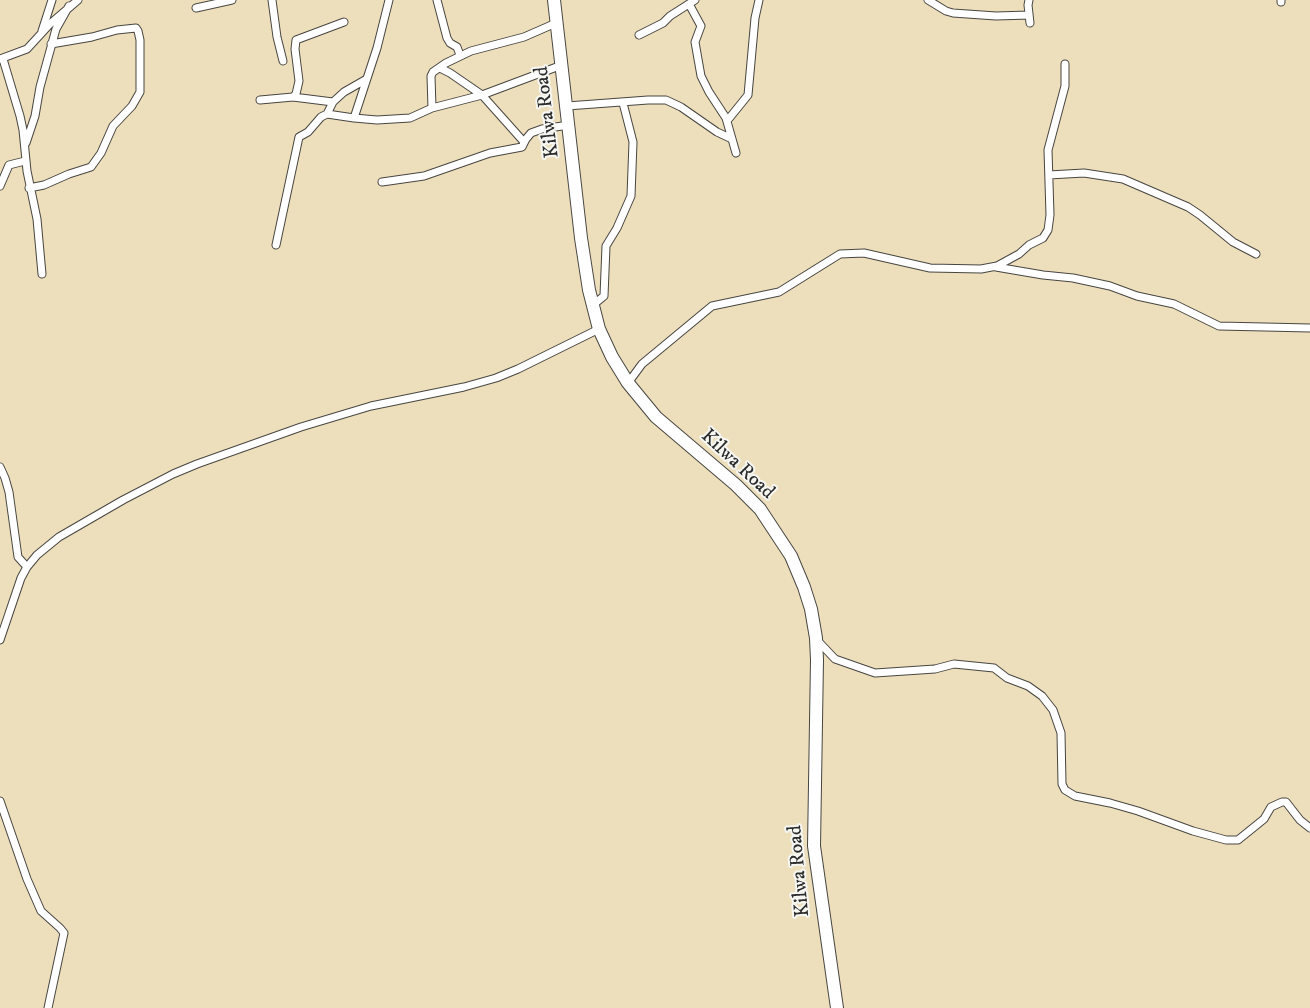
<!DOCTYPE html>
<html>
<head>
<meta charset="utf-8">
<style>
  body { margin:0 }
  canvas { display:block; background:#eddebc }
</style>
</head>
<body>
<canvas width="1310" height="1008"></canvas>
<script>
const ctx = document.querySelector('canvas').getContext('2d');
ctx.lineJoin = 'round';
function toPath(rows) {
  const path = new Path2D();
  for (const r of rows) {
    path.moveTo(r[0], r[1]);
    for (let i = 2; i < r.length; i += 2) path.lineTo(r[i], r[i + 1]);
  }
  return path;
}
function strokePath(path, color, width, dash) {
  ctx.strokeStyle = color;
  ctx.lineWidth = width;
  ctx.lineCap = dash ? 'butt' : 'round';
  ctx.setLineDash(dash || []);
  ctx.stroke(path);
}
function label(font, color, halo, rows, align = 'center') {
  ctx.font = font + ' "IM FELL DW Pica",serif';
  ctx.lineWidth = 4;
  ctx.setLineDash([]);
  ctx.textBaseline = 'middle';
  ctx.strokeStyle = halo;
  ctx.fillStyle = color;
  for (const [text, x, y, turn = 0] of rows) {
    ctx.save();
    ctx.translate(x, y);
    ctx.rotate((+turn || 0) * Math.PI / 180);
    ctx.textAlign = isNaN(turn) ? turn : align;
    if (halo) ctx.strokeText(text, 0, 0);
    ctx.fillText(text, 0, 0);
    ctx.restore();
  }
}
const street = toPath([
  [272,0,277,37,283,61],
  [437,0,447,38,450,43,457,47,460,55],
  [928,0,946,11,953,13,996,16,1029,15],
  [1029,0,1028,5,1030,23],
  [1281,0,1281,2],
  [689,4,701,26,695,42,701,76,709,92,726,118,736,153],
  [196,8,232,0],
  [42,31,52,0],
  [639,35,663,23,670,16,695,0],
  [0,59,27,49,50,24,78,0],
  [3,59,20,116,23,130,27,171,37,219,42,274],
  [440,68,450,73,482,95,524,142],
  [293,97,296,94,299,81,295,49,296,40,344,22],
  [260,100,293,97,333,102],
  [567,106,648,100,666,100,681,107,717,132,732,139],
  [432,108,431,76,433,72,446,63,471,51,524,37,556,23],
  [327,114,333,102,344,92,365,80],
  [354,118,377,48,389,0],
  [727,121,748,95,755,18,759,0],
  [26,143,35,116,40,87,56,29,69,6],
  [1049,175,1084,173,1123,179,1188,207,1200,215,1233,242,1256,254],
  [382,182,424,176,490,153,522,147,526,139,531,133,542,129,569,125],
  [0,186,9,165,25,161],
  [29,188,44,185,69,174,91,167,101,153,113,126,132,106,140,92,140,40,138,31,136,28,117,30,92,37,51,44],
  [276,245,299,137,308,132,321,117,327,114,354,118,377,120,410,118,432,108,482,95,562,65],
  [996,267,1043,275,1073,278,1110,286,1137,296,1174,304,1219,326,1310,328],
  [593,305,604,296,606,246,617,228,631,196,633,142,623,103],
  [628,383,642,364,712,306,779,292,840,254,864,253,930,268,981,269,997,266,1019,254,1029,245,1043,238,1048,230,1050,215,1048,150,1065,86,1065,64],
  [0,467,5,478,9,492,18,557,27,567],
  [816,639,835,659,875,673,935,669,954,664,994,668,1007,678,1028,686,1042,696,1053,710,1061,733,1062,784,1065,790,1075,796,1110,803,1138,811,1193,831,1226,840,1238,840,1264,819,1271,807,1282,802,1286,802,1300,820,1310,828],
  [0,640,21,578,27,567,37,555,59,537,123,500,173,474,197,464,301,427,371,406,464,387,496,378,518,369,599,329],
  [0,801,27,879,41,911,60,928,64,933,48,1008]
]);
const highway = toPath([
  [554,0,581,238,589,290,599,329,612,357,628,383,656,417,736,485,760,509,791,556,804,587,811,609,816,638,817,660,814,846,837,1008]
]);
const streetNames = [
  ["Kilwa Road",548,112,-97],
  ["Kilwa Road",737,465,43],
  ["Kilwa Road",800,871,-95]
];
strokePath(street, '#484641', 9);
strokePath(highway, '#484641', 14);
strokePath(street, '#fff', 7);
strokePath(highway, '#fff', 12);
label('20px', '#2b2b2b', '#f6f6f2', streetNames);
</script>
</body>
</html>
